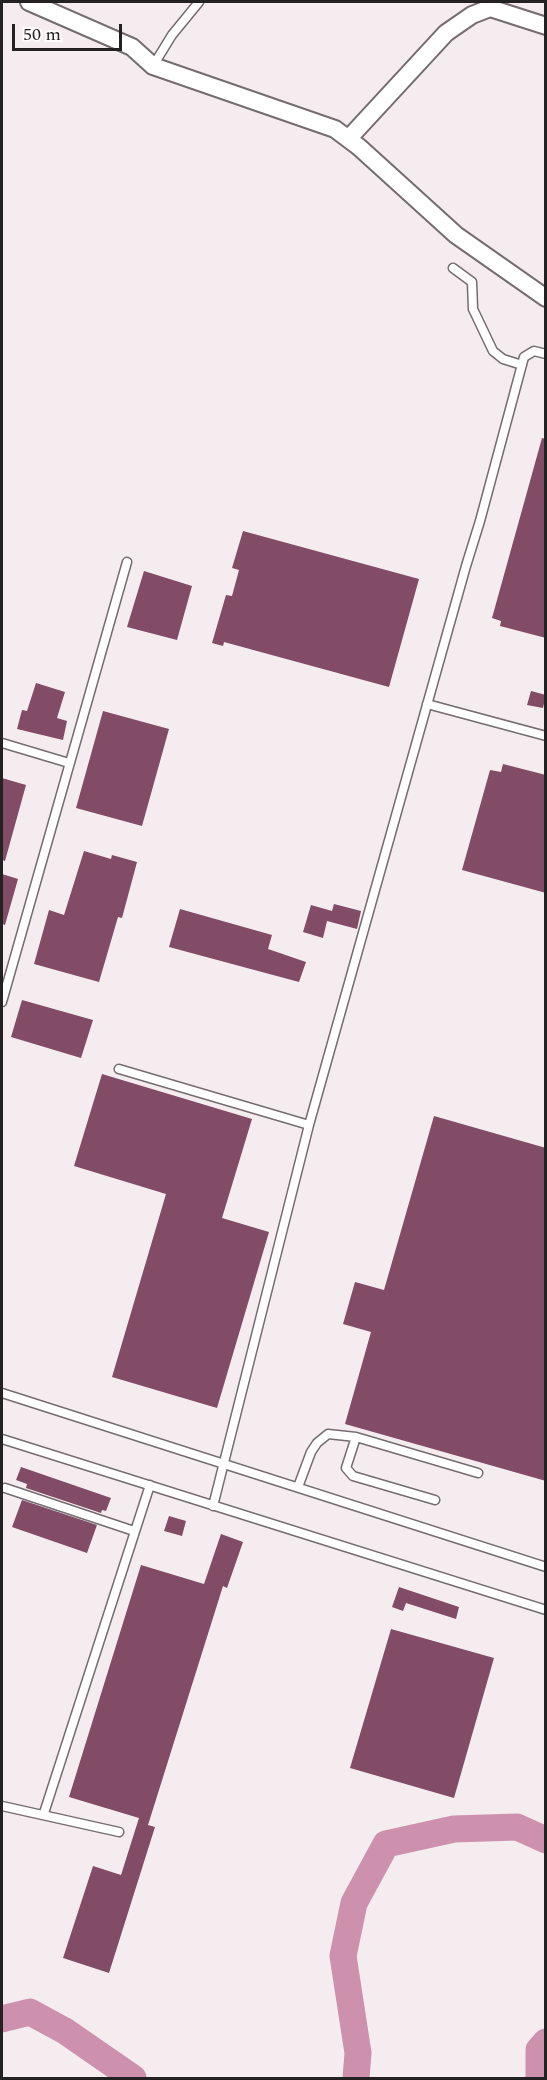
<!DOCTYPE html>
<html>
<head>
<meta charset="utf-8">
<style>
  body { margin:0 }
  #map { position:relative; width:547px; height:2080px; overflow:hidden; background:#f5ecf0; font-family:Spectral,serif }
  canvas { display:block }
  .frame { position:absolute; inset:0; border:3px solid #242122; pointer-events:none }
  .scale { position:absolute; left:12px; top:24px; width:110px; height:27px; box-sizing:border-box; border:3px solid #242122; border-top:0; padding-left:8px; font-size:18px; line-height:21px; white-space:nowrap; color:#242122; -webkit-text-stroke:4px #fffbfd; paint-order:stroke }
</style>
</head>
<body>
<div id="map">
<canvas width="547" height="2080"></canvas>
<div class="frame"></div>
<div class="scale">50 m</div>
</div>
<script>
const ctx = document.querySelector('canvas').getContext('2d');
ctx.lineJoin = 'round';
function toPath(rows) {
  const path = new Path2D();
  for (const r of rows) {
    path.moveTo(r[0], r[1]);
    for (let i = 2; i < r.length; i += 2) path.lineTo(r[i], r[i + 1]);
  }
  return path;
}
function strokePath(path, color, width, dash) {
  ctx.strokeStyle = color;
  ctx.lineWidth = width;
  ctx.lineCap = dash ? 'butt' : 'round';
  ctx.setLineDash(dash || []);
  ctx.stroke(path);
}
function paint(path, color) {
  ctx.fillStyle = color;
  ctx.fill(path, 'evenodd');
}
const river = toPath([
  [2,2019,30,2012,65,2031,133,2078],
  [356,2078,358,2053,343,1956,354,1903,386,1844,454,1829,517,1827,546,1840],
  [539,2078,539,2050,546,2042]
]);
const building = toPath([
  [542,438,546,439,546,638,500,626,501,621,492,618],
  [243,531,419,579,389,687,224,642,223,646,212,643,226,595,232,596,239,570,232,568],
  [144,571,192,586,177,640,127,627],
  [36,683,65,692,57,718,67,721,63,740,17,729,22,710,27,711],
  [531,691,546,695,543,708,527,705],
  [103,711,169,729,142,826,76,808],
  [503,764,546,775,546,893,462,870,490,770,501,772],
  [2,778,26,785,5,861,2,860],
  [84,851,111,859,112,855,137,862,122,918,118,917,99,982,34,964,49,910,64,915],
  [2,874,18,879,5,925,2,924],
  [334,904,361,911,357,929,327,921,323,938,303,932,311,905,332,911],
  [180,909,272,935,268,949,306,962,299,982,169,947],
  [22,1000,93,1020,81,1058,11,1037],
  [102,1074,252,1119,222,1218,269,1232,217,1408,112,1377,166,1194,74,1166],
  [434,1116,546,1148,546,1481,345,1424,371,1332,343,1324,355,1282,384,1290],
  [21,1467,111,1498,106,1511,102,1510,101,1513,26,1488,27,1484,16,1480],
  [22,1500,97,1525,87,1553,12,1527],
  [169,1516,186,1521,182,1536,164,1531],
  [221,1534,243,1542,227,1588,223,1586,148,1825,155,1827,109,1973,63,1958,93,1866,121,1875,139,1818,69,1797,141,1565,204,1584],
  [399,1587,459,1607,456,1619,406,1603,403,1611,392,1607],
  [391,1629,494,1658,454,1798,350,1768]
]);
const lane = toPath([
  [153,66,172,35,199,2],
  [453,268,472,282,473,309,493,351,503,359,522,365],
  [427,704,546,736],
  [2,743,69,763],
  [2,1002,127,562],
  [119,1069,309,1125],
  [2,1393,546,1567],
  [356,1437,346,1468,353,1476,435,1500],
  [2,1439,546,1610],
  [298,1487,311,1452,317,1443,328,1434,356,1437,478,1473],
  [5,1488,134,1531],
  [213,1506,309,1125,466,566,480,521,524,357,534,351,546,354],
  [2,1806,119,1832],
  [44,1813,150,1485]
]);
const street = toPath([
  [29,2,132,47,153,66,335,129,359,147,456,235,546,298],
  [349,138,446,33,472,15,490,8,546,26]
]);
strokePath(river, '#ce91ad', 27);
paint(building, '#824b66');
strokePath(lane, '#746c70', 11);
strokePath(street, '#746c70', 20);
strokePath(lane, '#fff', 8);
strokePath(street, '#fff', 16);
</script>
</body>
</html>
